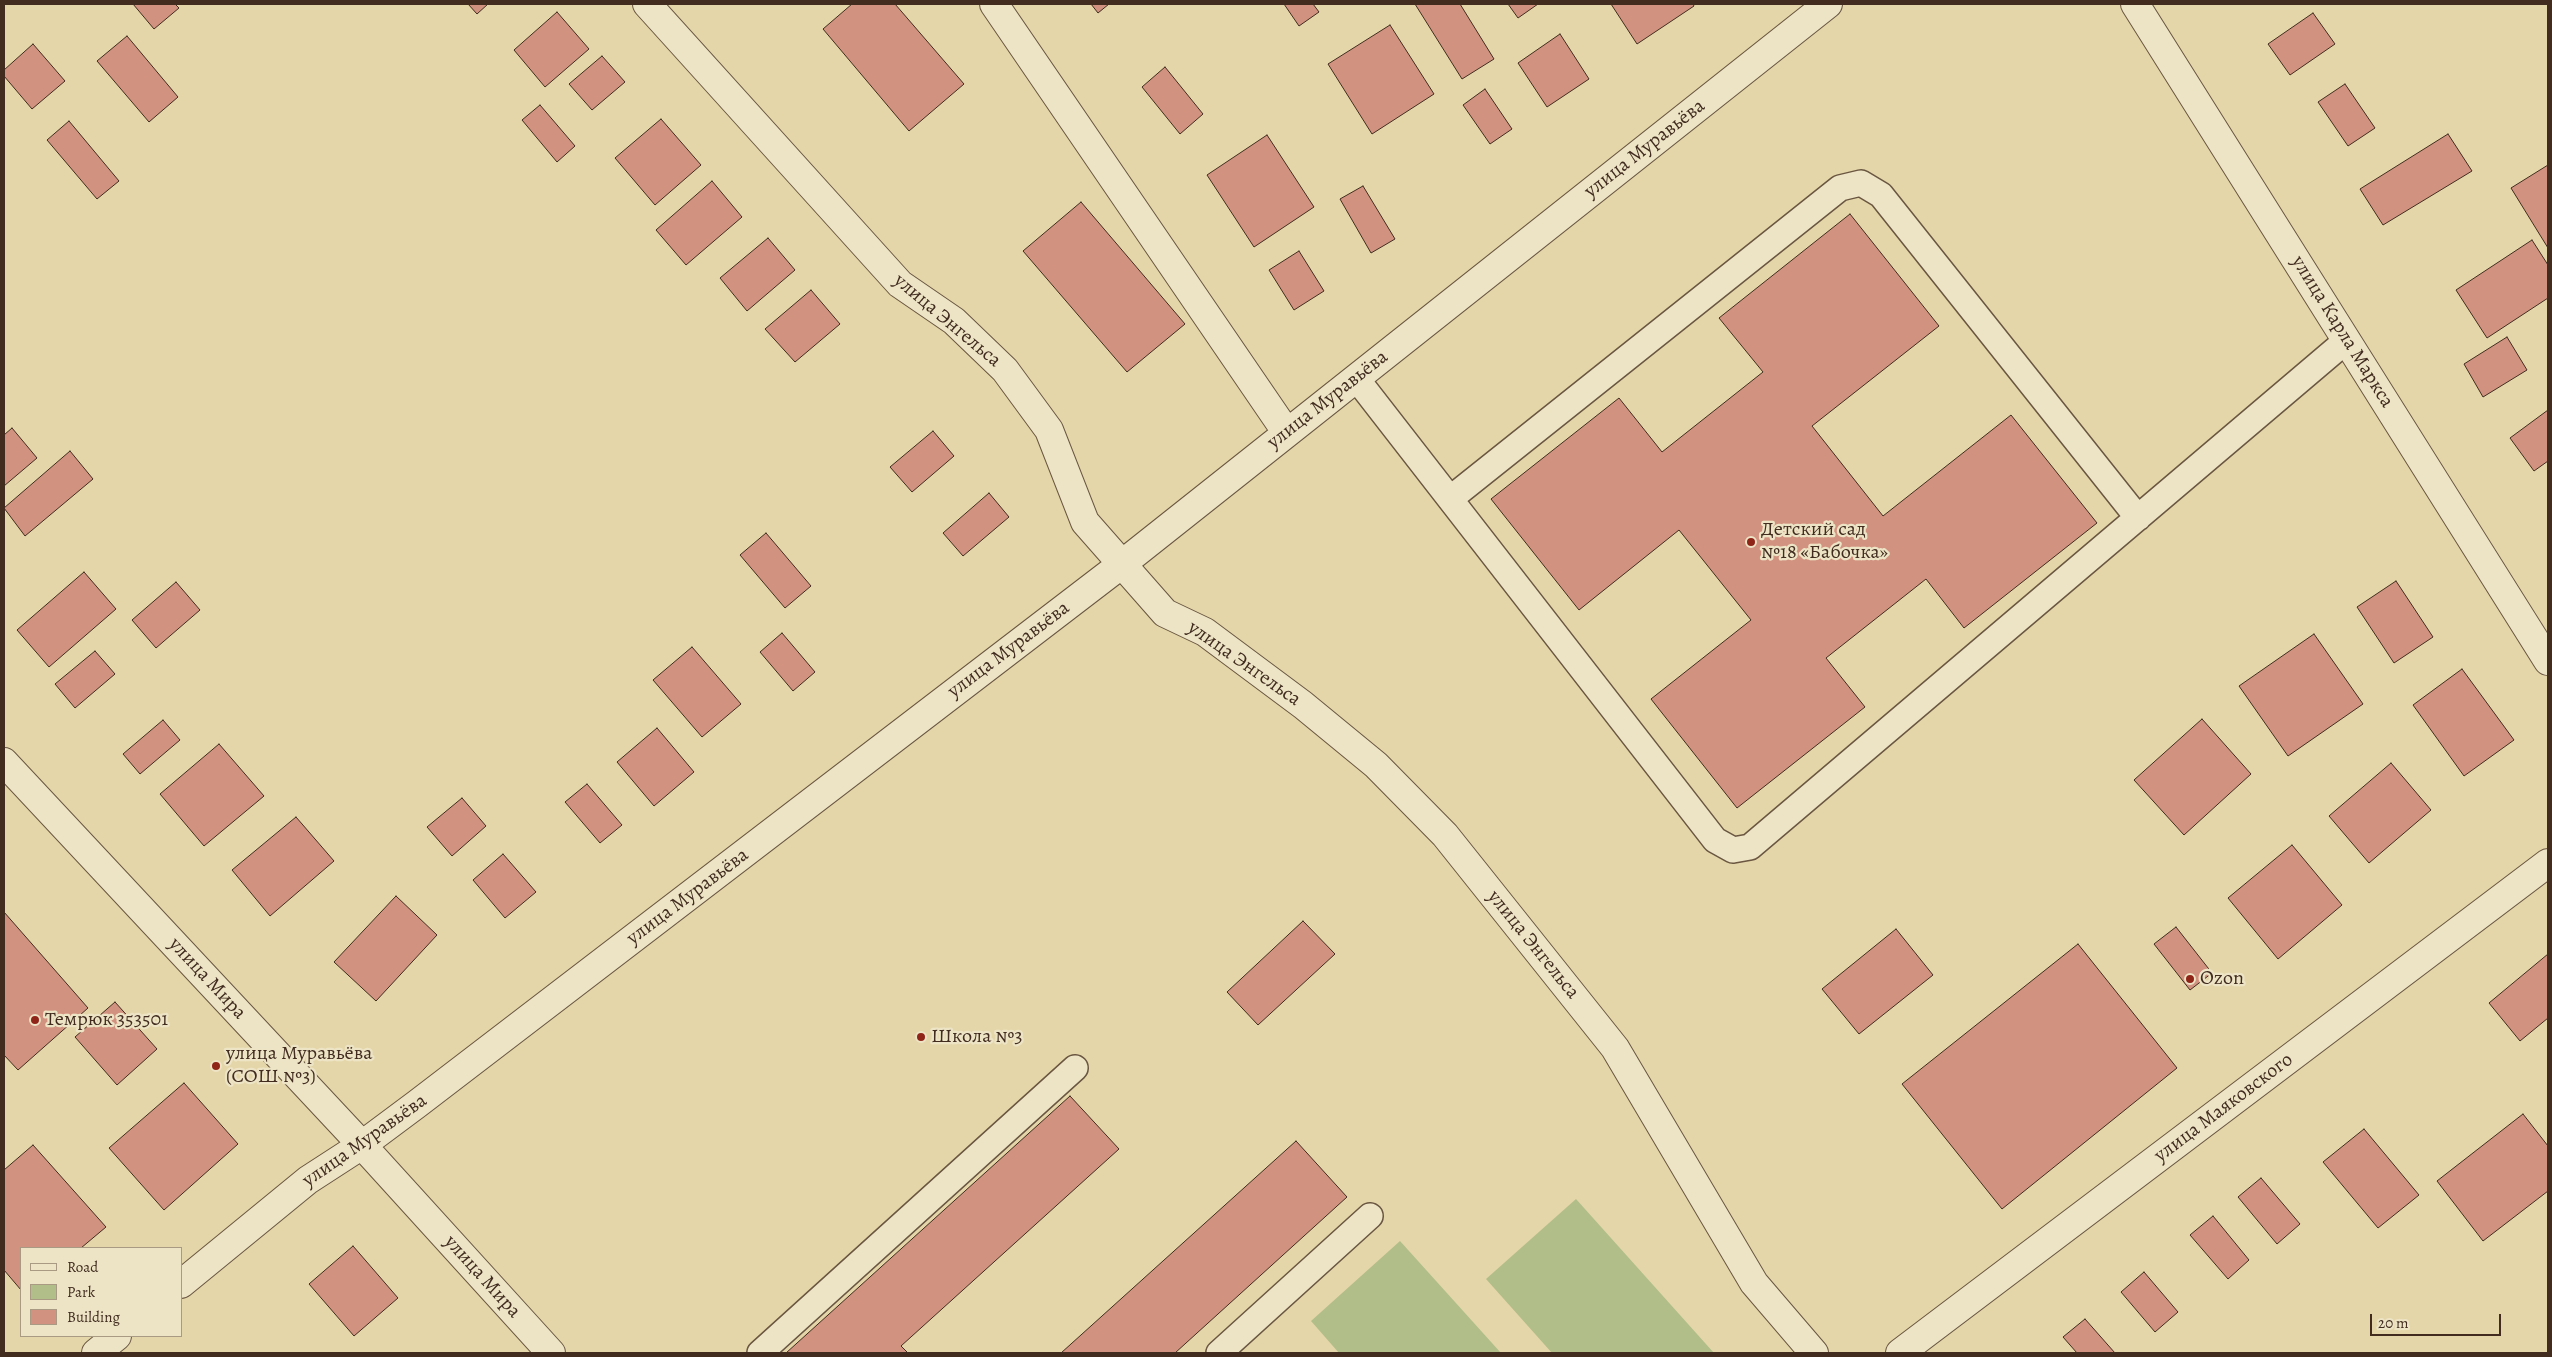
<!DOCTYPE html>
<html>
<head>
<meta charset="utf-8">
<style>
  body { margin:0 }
  #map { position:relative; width:2552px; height:1357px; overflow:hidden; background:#e4d6a8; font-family:Alegreya,serif }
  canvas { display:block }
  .frame { position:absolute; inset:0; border:5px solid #412c1f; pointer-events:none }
  .legend { position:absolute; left:20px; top:1247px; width:162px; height:90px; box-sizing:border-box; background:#ede4c6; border:1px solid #a89a83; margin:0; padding:6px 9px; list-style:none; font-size:15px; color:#412c1f }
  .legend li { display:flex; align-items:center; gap:10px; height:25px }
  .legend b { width:25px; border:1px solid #a89a83 }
  .scale { position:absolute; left:2370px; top:1314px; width:131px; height:22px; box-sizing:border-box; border:2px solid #412c1f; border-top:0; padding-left:6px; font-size:15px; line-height:18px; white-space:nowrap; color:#412c1f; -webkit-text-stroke:4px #ede4c6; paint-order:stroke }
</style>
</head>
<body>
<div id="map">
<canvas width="2552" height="1357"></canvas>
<div class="frame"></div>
<ul class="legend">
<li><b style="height:6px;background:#ede4c6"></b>Road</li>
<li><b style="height:14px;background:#b1be8a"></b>Park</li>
<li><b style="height:14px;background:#d29280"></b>Building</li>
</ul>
<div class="scale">20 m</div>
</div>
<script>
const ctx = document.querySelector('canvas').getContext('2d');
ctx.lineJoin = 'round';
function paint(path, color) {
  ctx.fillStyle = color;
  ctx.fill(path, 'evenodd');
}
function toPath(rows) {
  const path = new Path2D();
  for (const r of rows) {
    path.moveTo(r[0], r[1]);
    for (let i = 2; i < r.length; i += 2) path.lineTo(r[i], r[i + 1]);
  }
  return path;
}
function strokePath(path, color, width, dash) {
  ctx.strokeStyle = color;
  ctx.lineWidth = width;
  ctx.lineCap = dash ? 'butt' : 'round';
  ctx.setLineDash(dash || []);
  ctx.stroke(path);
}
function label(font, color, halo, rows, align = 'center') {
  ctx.font = font + ' Alegreya,serif';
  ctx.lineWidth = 4.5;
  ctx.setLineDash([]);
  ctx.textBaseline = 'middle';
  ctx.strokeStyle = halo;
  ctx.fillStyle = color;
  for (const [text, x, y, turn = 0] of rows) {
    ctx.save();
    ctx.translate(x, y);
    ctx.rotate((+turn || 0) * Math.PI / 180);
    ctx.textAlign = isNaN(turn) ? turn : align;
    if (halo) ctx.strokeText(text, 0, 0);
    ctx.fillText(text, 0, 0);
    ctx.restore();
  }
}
const green = toPath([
  [1576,1199,1714,1353,1552,1353,1486,1279],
  [1400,1241,1501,1353,1339,1353,1311,1321]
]);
const building = toPath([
  [133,4,175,4,179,8,154,29,133,4],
  [468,4,488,4,477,14,468,4],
  [852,4,895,4,964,84,909,131,823,29,852,4],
  [1091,4,1109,4,1098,13,1091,4],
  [1284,4,1313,4,1319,12,1299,26,1284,4],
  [1415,4,1460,4,1494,59,1462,79,1415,4],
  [1508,4,1538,4,1518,18,1508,4],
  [1611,4,1693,4,1694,6,1637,44,1611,4],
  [557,12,589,49,545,87,514,50,557,12],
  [2313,13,2335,44,2290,75,2268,44,2313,13],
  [1390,25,1434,94,1372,134,1328,64,1390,25],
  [1560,34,1589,79,1547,107,1518,63,1560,34],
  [127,36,178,97,149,122,97,61,127,36],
  [33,44,65,81,32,109,4,76,4,70,33,44],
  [602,56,625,82,592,110,569,84,602,56],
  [1165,67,1203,114,1180,134,1142,87,1165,67],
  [2345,84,2375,128,2348,146,2318,102,2345,84],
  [1485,89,1512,129,1490,144,1463,105,1485,89],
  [540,105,575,146,557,162,522,120,540,105],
  [661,119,701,165,655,205,615,158,661,119],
  [69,121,119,181,97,199,47,140,69,121],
  [2448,134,2472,171,2383,225,2360,189,2448,134],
  [1267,135,1314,207,1254,247,1207,175,1267,135],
  [2548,165,2548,248,2511,188,2548,165],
  [712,181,742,217,686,265,656,230,712,181],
  [1363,186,1395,239,1371,253,1340,199,1363,186],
  [1081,202,1185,324,1127,372,1023,251,1081,202],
  [1850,214,1939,326,1812,426,1883,516,2011,415,2097,523,1964,628,1926,579,1826,658,1865,707,1737,808,1651,699,1751,620,1679,530,1579,610,1491,499,1619,398,1662,452,1763,372,1719,318,1850,214],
  [768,238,795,270,747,311,720,278,768,238],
  [2532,240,2548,265,2548,298,2487,338,2456,290,2532,240],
  [1299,251,1324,291,1294,310,1269,270,1299,251],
  [811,290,840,324,795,362,765,329,811,290],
  [2507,337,2527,370,2483,397,2464,364,2507,337],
  [2548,410,2548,461,2534,471,2510,438,2548,410],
  [12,428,37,458,4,486,4,435,12,428],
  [933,431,954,456,912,492,890,467,933,431],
  [70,451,93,479,25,536,4,508,70,451],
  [989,493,1009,517,963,556,943,533,989,493],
  [766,533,811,586,785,608,740,555,766,533],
  [84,572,116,609,49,667,17,630,84,572],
  [2396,581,2433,637,2394,663,2357,607,2396,581],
  [176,582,200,610,156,648,132,620,176,582],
  [782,633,815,672,793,691,760,652,782,633],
  [2314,634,2363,704,2288,756,2239,686,2314,634],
  [692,647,741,704,702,737,653,680,692,647],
  [95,651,115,674,75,708,55,684,95,651],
  [2462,669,2514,740,2464,776,2413,705,2462,669],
  [2202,719,2251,774,2184,835,2134,780,2202,719],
  [163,720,180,740,140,774,123,754,163,720],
  [657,728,694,772,654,806,617,762,657,728],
  [219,744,264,796,204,846,160,794,219,744],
  [2391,763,2431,810,2369,863,2329,816,2391,763],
  [587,784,622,825,600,843,565,802,587,784],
  [462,798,486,826,452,856,427,827,462,798],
  [296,817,334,861,270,916,232,870,296,817],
  [2292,845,2342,905,2278,959,2228,898,2292,845],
  [503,854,536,892,505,918,473,880,503,854],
  [396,896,437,935,376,1001,334,962,396,896],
  [4,912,88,1008,18,1070,4,1055,4,912],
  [1303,921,1335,954,1258,1025,1227,992,1303,921],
  [2176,927,2212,973,2190,990,2154,944,2176,927],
  [1896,929,1933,975,1859,1034,1822,989,1896,929],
  [2078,944,2177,1068,2002,1209,1902,1084,2078,944],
  [2548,954,2548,1018,2520,1041,2489,1003,2548,954],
  [115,1002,157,1049,117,1085,75,1037,115,1002],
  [184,1083,238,1144,164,1210,109,1148,184,1083],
  [1070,1096,1119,1149,901,1346,908,1353,786,1353,1070,1096],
  [2523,1114,2548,1146,2548,1191,2483,1241,2437,1181,2523,1114],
  [2364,1129,2419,1195,2378,1228,2323,1162,2364,1129],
  [1296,1141,1347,1197,1175,1353,1061,1353,1296,1141],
  [33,1145,106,1227,81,1248,21,1248,21,1290,4,1270,4,1170,33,1145],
  [2261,1178,2300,1224,2277,1244,2238,1197,2261,1178],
  [2213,1216,2249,1260,2228,1279,2190,1235,2213,1216],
  [353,1246,398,1298,354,1336,309,1284,353,1246],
  [2144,1272,2178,1312,2155,1332,2121,1292,2144,1272],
  [2085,1319,2115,1353,2077,1353,2063,1337,2085,1319]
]);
const service = toPath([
  [1356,378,1715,840,1733,850,1750,847,2347,340],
  [1450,499,1840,188,1861,183,1881,195,2138,518],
  [760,1353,1075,1068],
  [1219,1353,1370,1216]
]);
const minor = toPath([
  [647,4,900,284,954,321,1005,370,1049,430,1085,522,1165,613,1205,632,1303,705,1376,765,1445,835,1615,1048,1754,1283,1814,1353],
  [994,4,1287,433],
  [2135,4,2548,661],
  [4,762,362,1145,551,1353],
  [181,1284,308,1180,362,1145,417,1104,1122,564,1828,4],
  [96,1353,117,1336],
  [1900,1353,2548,863]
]);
const markers = [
  [1751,542,5,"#8f2418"],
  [2190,979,5,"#8f2418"],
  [35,1020,5,"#8f2418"],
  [921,1037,5,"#8f2418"],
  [216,1066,5,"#8f2418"]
];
const streetNames = [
  ["улица Муравьёва",1645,149,-38],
  ["улица Энгельса",947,321,40],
  ["улица Карла Маркса",2342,332,58],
  ["улица Муравьёва",1328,400,-38],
  ["улица Муравьёва",1009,650,-37],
  ["улица Энгельса",1244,664,35],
  ["улица Муравьёва",688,897,-37],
  ["улица Энгельса",1533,945,51],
  ["улица Мира",207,979,47],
  ["улица Маяковского",2224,1108,-37],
  ["улица Муравьёва",365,1141,-35],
  ["улица Мира",482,1277,48]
];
const poiNames = [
  ["Детский сад",1761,530],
  ["№18 «Бабочка»",1761,553],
  ["Ozon",2200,979],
  ["Темрюк 353501",45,1020],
  ["Школа №3",931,1037],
  ["улица Муравьёва",226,1054],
  ["(СОШ №3)",226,1077]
];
paint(green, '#b1be8a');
paint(building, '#d29280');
strokePath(building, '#412c1f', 1);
strokePath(service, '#6a5641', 28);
strokePath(minor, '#6a5641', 30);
strokePath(service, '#ede4c6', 25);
strokePath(minor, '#ede4c6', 28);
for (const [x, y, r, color] of markers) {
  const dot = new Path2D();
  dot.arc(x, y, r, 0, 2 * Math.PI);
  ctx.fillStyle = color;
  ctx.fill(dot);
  strokePath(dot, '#ede4c6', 2);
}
label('20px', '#412c1f', '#ede4c6', streetNames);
label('20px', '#412c1f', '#ede4c6', poiNames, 'left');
</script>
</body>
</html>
